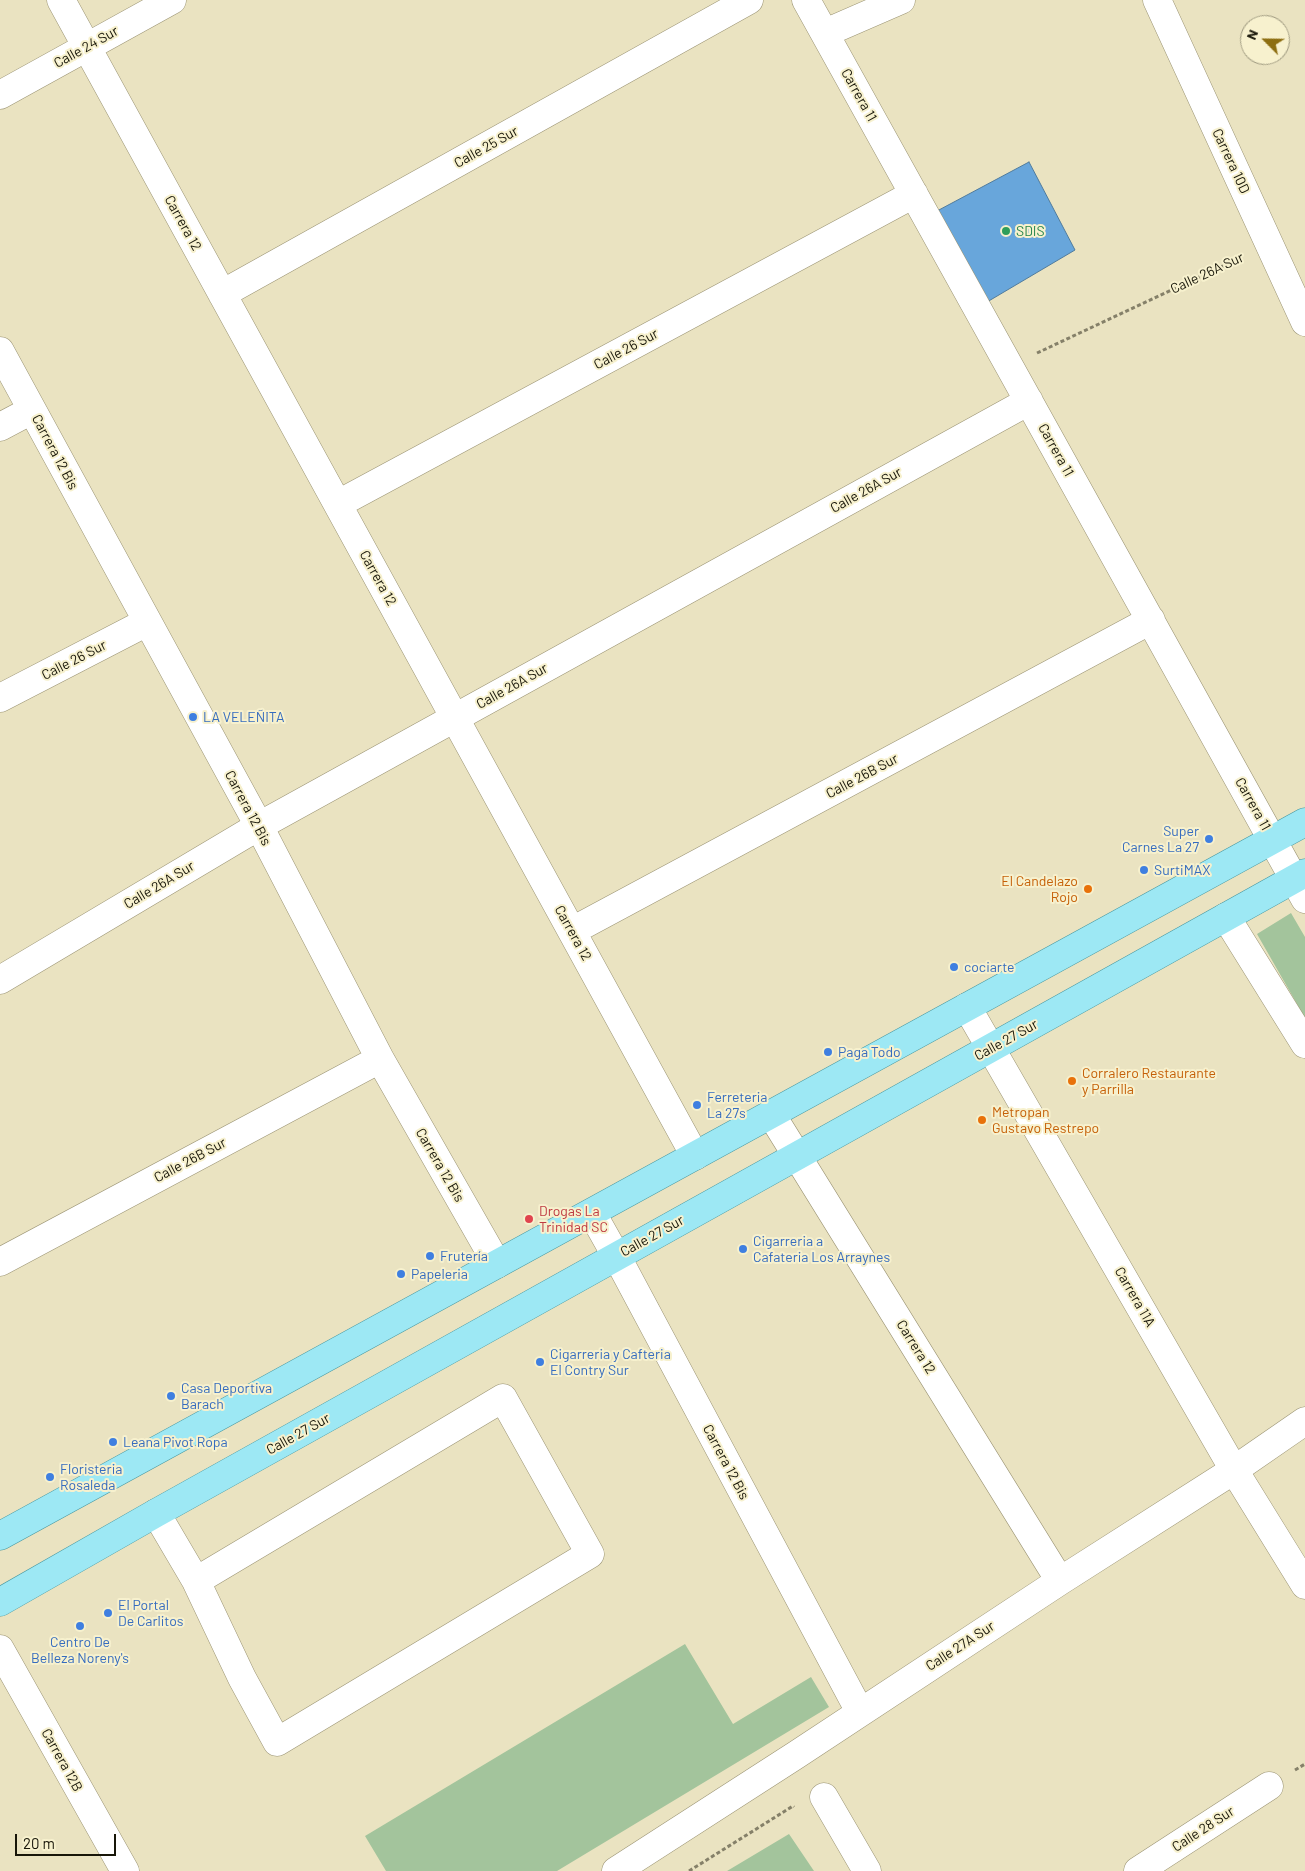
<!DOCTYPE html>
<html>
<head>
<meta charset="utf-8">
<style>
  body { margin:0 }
  #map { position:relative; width:1305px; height:1871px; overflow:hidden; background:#eae3c1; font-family:Barlow,sans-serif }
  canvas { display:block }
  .north { position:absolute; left:1240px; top:15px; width:50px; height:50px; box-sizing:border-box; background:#f7f1ce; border:1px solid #9e997f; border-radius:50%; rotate:293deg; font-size:14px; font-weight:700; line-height:20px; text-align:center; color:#181609 }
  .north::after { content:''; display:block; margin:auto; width:18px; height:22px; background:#8d6e11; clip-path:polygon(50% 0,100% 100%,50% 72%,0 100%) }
  .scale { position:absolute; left:15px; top:1834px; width:101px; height:22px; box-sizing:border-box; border:2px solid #181609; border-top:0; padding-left:6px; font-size:15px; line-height:18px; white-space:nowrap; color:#181609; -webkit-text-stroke:4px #f7f1ce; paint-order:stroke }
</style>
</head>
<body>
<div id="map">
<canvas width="1305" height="1871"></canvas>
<div class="north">N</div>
<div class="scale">20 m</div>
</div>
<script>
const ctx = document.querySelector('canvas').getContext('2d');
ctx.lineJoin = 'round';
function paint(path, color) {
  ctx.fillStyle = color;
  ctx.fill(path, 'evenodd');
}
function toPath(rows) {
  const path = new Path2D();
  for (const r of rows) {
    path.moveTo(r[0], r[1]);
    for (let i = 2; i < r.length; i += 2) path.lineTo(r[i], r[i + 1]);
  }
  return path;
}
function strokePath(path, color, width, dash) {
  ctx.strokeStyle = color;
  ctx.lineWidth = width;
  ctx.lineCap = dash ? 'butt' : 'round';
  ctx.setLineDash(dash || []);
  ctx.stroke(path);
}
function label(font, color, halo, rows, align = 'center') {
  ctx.font = font + ' Barlow,sans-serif';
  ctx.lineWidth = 4;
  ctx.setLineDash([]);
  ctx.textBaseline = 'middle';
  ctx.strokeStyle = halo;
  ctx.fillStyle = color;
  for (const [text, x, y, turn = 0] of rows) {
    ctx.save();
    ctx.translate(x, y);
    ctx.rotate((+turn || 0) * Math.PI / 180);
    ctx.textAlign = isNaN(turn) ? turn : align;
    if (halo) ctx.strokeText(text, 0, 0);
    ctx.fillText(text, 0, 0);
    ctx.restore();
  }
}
const green = toPath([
  [1291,913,1305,937,1305,1018,1257,934],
  [685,1644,733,1724,811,1677,829,1707,557,1871,386,1871,365,1836],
  [789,1834,814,1871,727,1871]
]);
const water = toPath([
  [1029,162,1075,250,987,302,937,211,1029,162]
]);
const path = toPath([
  [1037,353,1242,257],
  [1295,1770,1305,1764],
  [689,1871,793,1806,794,1807]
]);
const minor = toPath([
  [61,0,695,1156],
  [806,0,1305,899],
  [1157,0,1305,322],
  [825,33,901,0],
  [0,95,172,0],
  [222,294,749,0],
  [0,351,259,826,380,1059,497,1264],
  [0,427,32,410],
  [338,504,914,194],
  [0,698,147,622],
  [1226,917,1305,1044],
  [572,931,1151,620],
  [0,980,259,826,1029,401],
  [967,1007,1234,1470,1305,1585],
  [771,1114,1060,1581],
  [592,1213,624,1270,860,1712],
  [0,1262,380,1059],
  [156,1513,196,1581,503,1398,590,1554,277,1742,242,1678,196,1581],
  [0,1649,125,1871],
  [824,1797,867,1871],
  [616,1871,796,1755,1060,1581,1234,1470,1305,1421],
  [1138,1871,1269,1786]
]);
const major = toPath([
  [0,1536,1305,822],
  [0,1602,156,1513,1305,873]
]);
const markers = [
  [1006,231,5,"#2e9e5b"],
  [193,717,5,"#3f7fe0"],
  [1209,839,5,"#3f7fe0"],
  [1144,870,5,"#3f7fe0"],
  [1088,889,5,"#e8710a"],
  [954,967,5,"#3f7fe0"],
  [828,1052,5,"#3f7fe0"],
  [1072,1081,5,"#e8710a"],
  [697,1105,5,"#3f7fe0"],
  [982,1120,5,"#e8710a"],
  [529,1219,5,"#e0444e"],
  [743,1249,5,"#3f7fe0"],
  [430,1256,5,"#3f7fe0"],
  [401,1274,5,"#3f7fe0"],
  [540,1362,5,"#3f7fe0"],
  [171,1396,5,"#3f7fe0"],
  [113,1442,5,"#3f7fe0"],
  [50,1477,5,"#3f7fe0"],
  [108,1613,5,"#3f7fe0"],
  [80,1626,5,"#3f7fe0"]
];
const streetNames = [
  ["Calle 24 Sur",86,47,-29],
  ["Carrera 11",859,95,61],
  ["Calle 25 Sur",486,147,-29],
  ["Carrera 10D",1231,161,65],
  ["Carrera 12",183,223,61],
  ["Calle 26A Sur",1207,273,-25],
  ["Calle 26 Sur",626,349,-28],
  ["Carrera 11",1056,450,61],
  ["Carrera 12 Bis",55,452,62],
  ["Calle 26A Sur",866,490,-29],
  ["Carrera 12",378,578,61],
  ["Calle 26 Sur",74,660,-27],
  ["Calle 26A Sur",512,686,-29],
  ["Calle 26B Sur",862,776,-28],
  ["Carrera 11",1253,804,61],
  ["Carrera 12 Bis",248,808,62],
  ["Calle 26A Sur",159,885,-31],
  ["Carrera 12",573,933,61],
  ["Calle 27 Sur",1006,1040,-29],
  ["Calle 26B Sur",190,1160,-28],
  ["Carrera 12 Bis",440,1165,60],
  ["Calle 27 Sur",652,1236,-29],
  ["Carrera 11A",1135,1297,60],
  ["Carrera 12",916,1347,58],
  ["Calle 27 Sur",298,1434,-29],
  ["Carrera 12 Bis",726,1462,62],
  ["Calle 27A Sur",960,1646,-33],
  ["Carrera 12B",62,1760,61],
  ["Calle 28 Sur",1203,1829,-33]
];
const leisureNames = [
  ["SDIS",1016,231]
];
const shopNames = [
  ["LA VELEÑITA",203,717],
  ["Super",1199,831,"right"],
  ["Carnes La 27",1199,847,"right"],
  ["SurtiMAX",1154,870],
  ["cociarte",964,967],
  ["Paga Todo",838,1052],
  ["Ferreteria",707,1097],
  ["La 27s",707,1113],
  ["Cigarreria a",753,1241],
  ["Cafateria Los Arraynes",753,1257],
  ["Frutería",440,1256],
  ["Papeleria",411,1274],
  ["Cigarreria y Cafteria",550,1354],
  ["El Contry Sur",550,1370],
  ["Casa Deportiva",181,1388],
  ["Barach",181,1404],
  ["Leana Pivot Ropa",123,1442],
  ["Floristeria",60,1469],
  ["Rosaleda",60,1485],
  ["El Portal",118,1605],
  ["De Carlitos",118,1621],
  ["Centro De",80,1642,"center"],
  ["Belleza Noreny's",80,1658,"center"]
];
const foodNames = [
  ["El Candelazo",1078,881,"right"],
  ["Rojo",1078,897,"right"],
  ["Corralero Restaurante",1082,1073],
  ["y Parrilla",1082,1089],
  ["Metropan",992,1112],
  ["Gustavo Restrepo",992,1128]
];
const healthNames = [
  ["Drogas La",539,1211],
  ["Trinidad SC",539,1227]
];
paint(green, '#a3c49c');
paint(water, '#68a6db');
strokePath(water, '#507b9c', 1);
strokePath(minor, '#9b9474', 29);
strokePath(major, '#44949d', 29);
strokePath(path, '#858069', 3, [4, 2.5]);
strokePath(minor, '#fff', 28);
strokePath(major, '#9de8f4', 28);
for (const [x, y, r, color] of markers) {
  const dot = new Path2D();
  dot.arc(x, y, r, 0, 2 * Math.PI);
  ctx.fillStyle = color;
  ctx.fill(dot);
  strokePath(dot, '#f7f1ce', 2);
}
label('14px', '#181609', '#f7f1ce', streetNames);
label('14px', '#27864d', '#f7f1ce', leisureNames, 'left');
label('14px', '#366cbe', '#f7f1ce', shopNames, 'left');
label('14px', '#c56008', '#f7f1ce', foodNames, 'left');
label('14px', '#be3a42', '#f7f1ce', healthNames, 'left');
</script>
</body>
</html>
